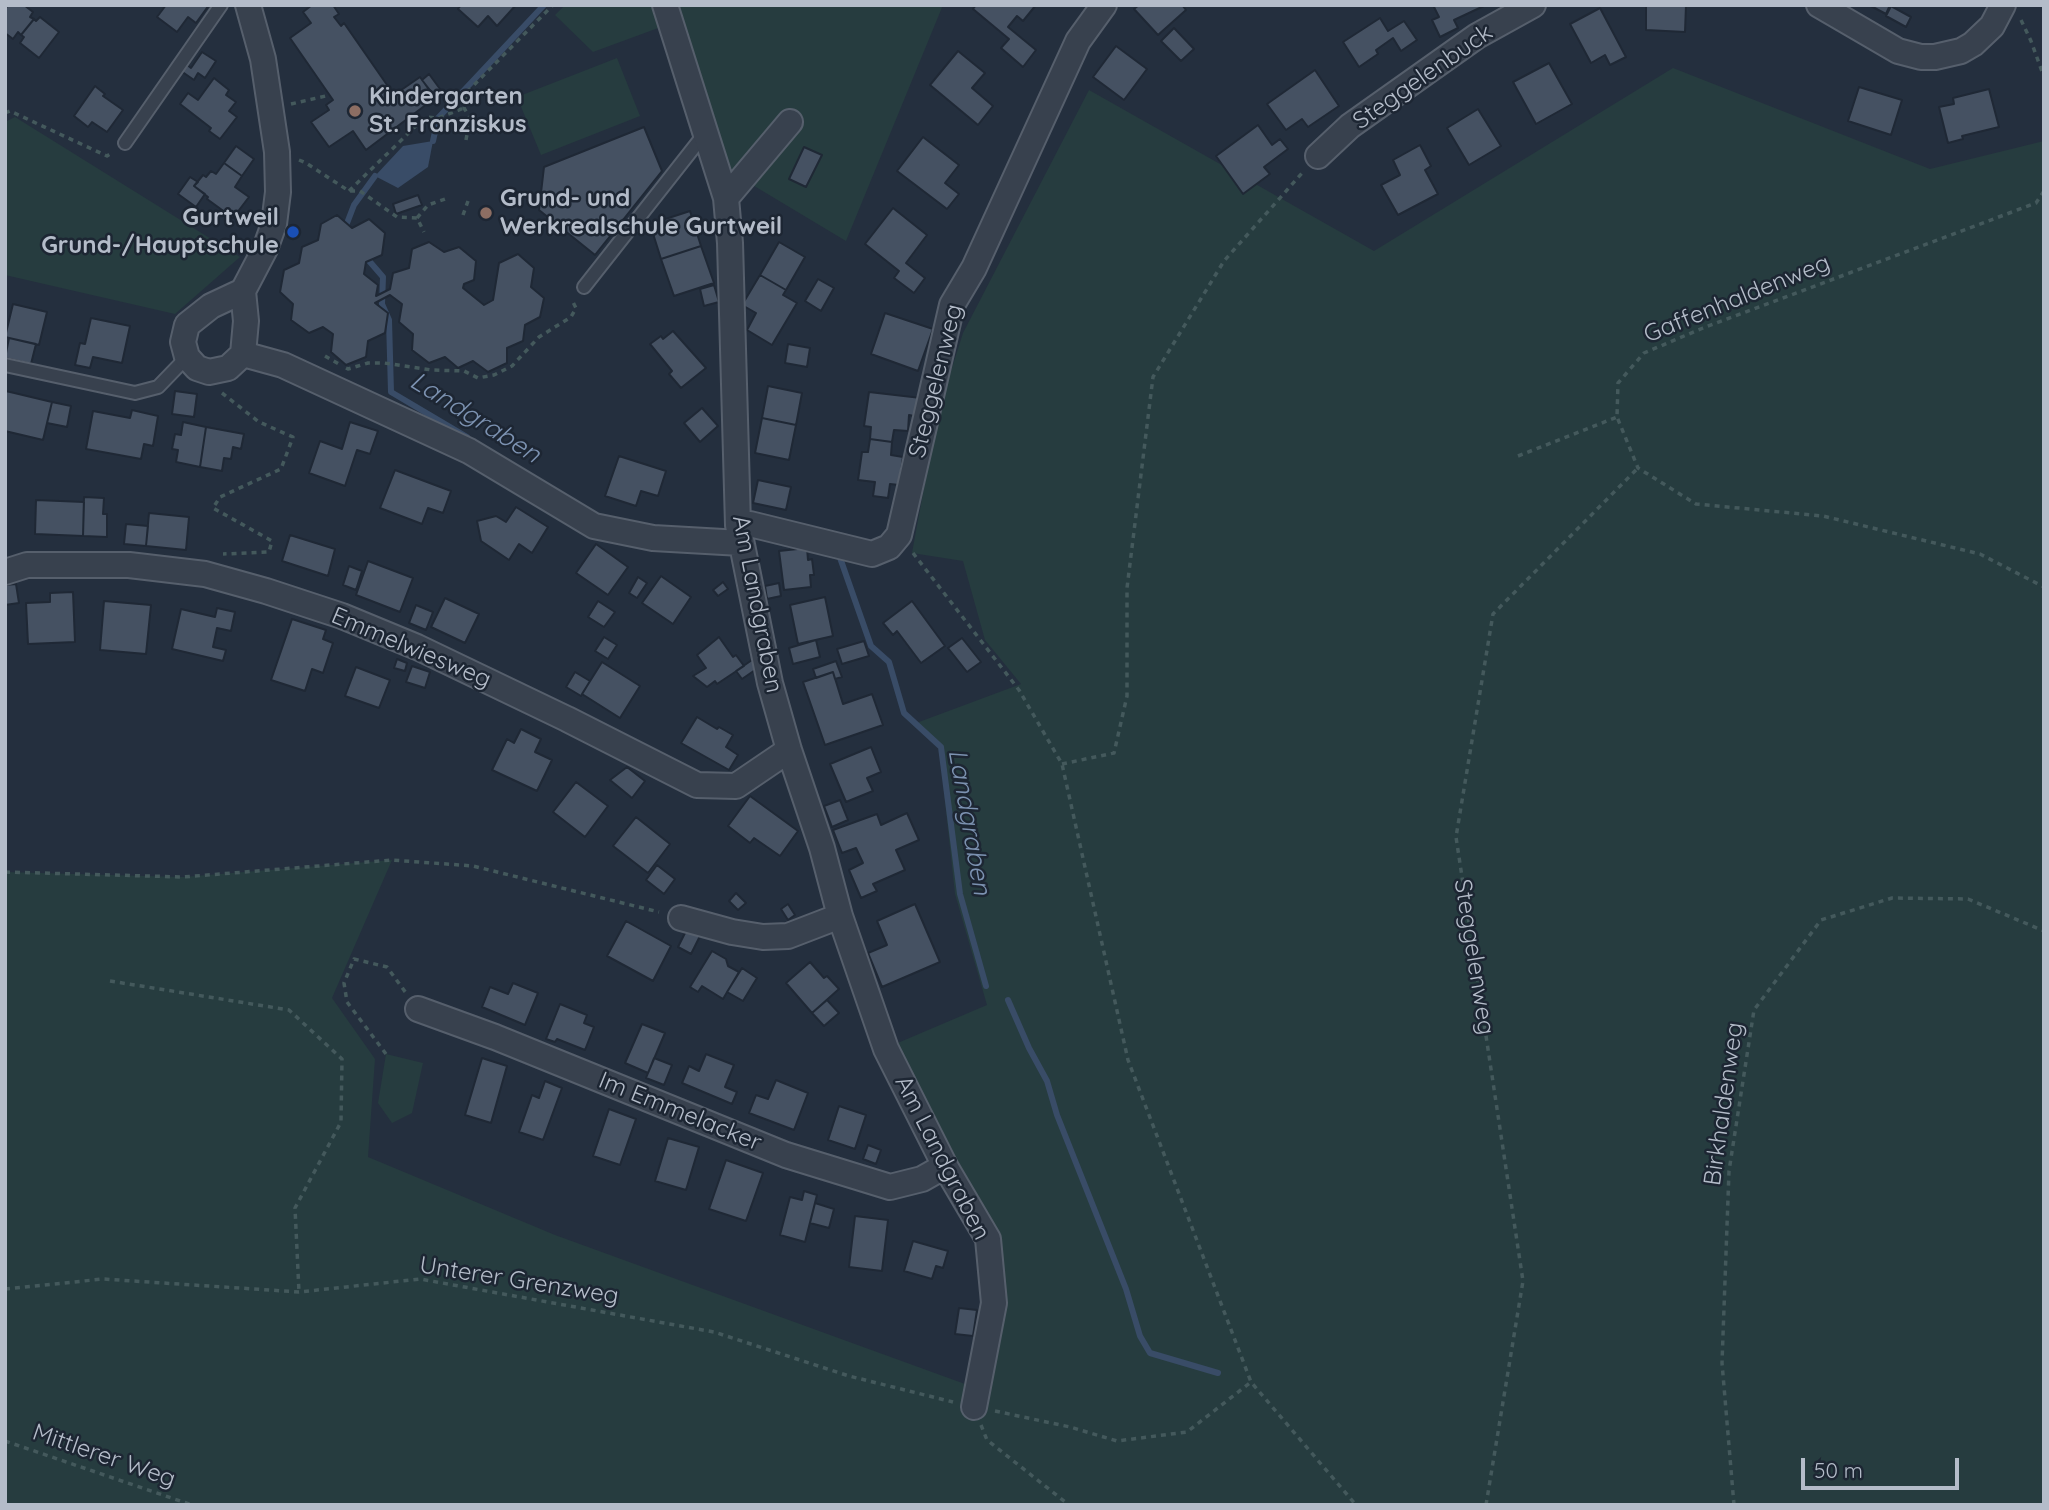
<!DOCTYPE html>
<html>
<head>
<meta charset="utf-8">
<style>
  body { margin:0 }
  #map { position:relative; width:2049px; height:1510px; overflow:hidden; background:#242f3e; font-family:Quicksand,sans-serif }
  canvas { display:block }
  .frame { position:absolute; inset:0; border:7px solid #b4bcc9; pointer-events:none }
  .scale { position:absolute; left:1801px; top:1458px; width:158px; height:32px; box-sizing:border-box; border:4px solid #b4bcc9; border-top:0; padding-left:9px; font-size:21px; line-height:24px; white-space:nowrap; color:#b4bcc9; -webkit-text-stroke:5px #1d2633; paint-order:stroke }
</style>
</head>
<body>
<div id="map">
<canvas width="2049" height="1510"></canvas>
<div class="frame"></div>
<div class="scale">50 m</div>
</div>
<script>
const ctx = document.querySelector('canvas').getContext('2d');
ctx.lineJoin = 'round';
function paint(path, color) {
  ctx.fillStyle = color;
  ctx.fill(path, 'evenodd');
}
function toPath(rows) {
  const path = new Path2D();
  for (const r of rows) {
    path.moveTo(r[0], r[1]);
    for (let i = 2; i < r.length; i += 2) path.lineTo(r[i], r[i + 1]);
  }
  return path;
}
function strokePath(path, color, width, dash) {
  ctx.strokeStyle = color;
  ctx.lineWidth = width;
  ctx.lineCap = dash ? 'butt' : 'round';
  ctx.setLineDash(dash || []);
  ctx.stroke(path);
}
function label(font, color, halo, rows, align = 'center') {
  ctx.font = font + ' Quicksand,sans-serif';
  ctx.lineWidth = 5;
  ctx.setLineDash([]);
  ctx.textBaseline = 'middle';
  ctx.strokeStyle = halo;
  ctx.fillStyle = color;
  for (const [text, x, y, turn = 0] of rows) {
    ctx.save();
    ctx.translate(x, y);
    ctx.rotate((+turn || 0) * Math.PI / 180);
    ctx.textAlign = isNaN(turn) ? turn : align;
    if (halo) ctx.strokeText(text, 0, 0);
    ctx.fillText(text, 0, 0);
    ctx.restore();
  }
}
const green = toPath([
  [565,5,655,5,661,27,593,52,555,15],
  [675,5,943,5,846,241,731,172],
  [617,58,640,116,541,155,517,97],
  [1673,68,1930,169,2044,141,2044,1505,5,1505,5,872,183,877,392,860,332,998,375,1059,368,1157,555,1235,976,1388,992,1238,893,1045,987,1005,955,894,939,746,917,726,919,722,1021,684,985,640,963,561,912,553,938,412,963,333,1089,90,1374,251],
  [15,117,240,257,175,314,5,275,5,122],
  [386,1054,423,1063,412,1113,392,1123,378,1103]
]);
const water = toPath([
  [433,141,428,167,398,188,375,176,403,146]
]);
const stream = toPath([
  [433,141,438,118,544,5],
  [344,231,354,205,375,176],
  [364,255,383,277,382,304,389,320,391,392,467,437],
  [838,552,871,646,889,662,904,713,941,747,960,894,986,986],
  [1008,1000,1029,1048,1047,1081,1057,1115,1126,1289,1140,1336,1150,1353,1218,1373]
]);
const building = toPath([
  [8,5,24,5,33,12,30,17,34,19,21,35,18,32,13,39,5,33,5,9,8,5],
  [166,5,209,5,196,23,188,17,177,32,157,17,166,5],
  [312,5,333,5,339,14,334,17,341,26,344,23,394,95,420,77,435,98,366,150,353,131,329,147,311,122,329,110,326,105,333,100,290,38,311,23,303,12,312,5],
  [461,5,516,5,497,26,488,16,478,27,458,9,461,5],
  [976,5,1036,5,1023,21,1017,16,1008,27,1036,50,1023,67,1001,48,1009,39,973,9,976,5],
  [1139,5,1182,5,1186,10,1158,35,1134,9,1139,5],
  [1433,5,1486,5,1454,20,1458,28,1440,37,1432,20,1439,17,1433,5],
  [1646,5,1686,5,1685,32,1646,30,1646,5],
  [1869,5,1890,5,1886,14,1869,5],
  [1891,6,1911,17,1906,27,1886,16,1891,6],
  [1600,8,1626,57,1610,65,1605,55,1591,63,1570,24,1600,8],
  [40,17,59,32,39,58,20,43,24,37,21,35,34,19,36,21,40,17],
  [1380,18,1388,31,1404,21,1417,40,1401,51,1393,38,1376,50,1378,54,1359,67,1343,42,1380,18],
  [1174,28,1194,49,1181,61,1161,41,1174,28],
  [1116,46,1147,69,1124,100,1093,77,1116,46],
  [958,51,985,73,972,88,993,106,978,125,930,85,958,51],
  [202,52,216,61,205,78,198,73,194,80,181,71,186,64,191,68,202,52],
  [1549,63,1572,104,1536,124,1513,82,1549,63],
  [1315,70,1339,106,1308,127,1302,119,1286,130,1267,104,1315,70],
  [429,74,440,89,433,94,422,80,429,74],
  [214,78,229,90,226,95,236,102,229,111,237,117,220,139,209,131,211,128,180,104,188,93,198,100,214,78],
  [95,86,105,94,103,96,123,110,107,132,92,122,88,127,74,116,95,86],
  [1859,87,1902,100,1891,135,1848,121,1859,87],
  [1989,89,1999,127,1962,136,1963,139,1948,143,1939,107,1954,104,1953,98,1989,89],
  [1478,109,1501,146,1469,165,1447,128,1478,109],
  [1258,125,1272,145,1280,139,1288,149,1264,167,1270,174,1243,194,1216,156,1258,125],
  [644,127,662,171,595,255,539,210,544,167,644,127],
  [923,137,959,165,945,183,959,194,947,209,897,171,923,137],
  [1420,145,1431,166,1425,170,1438,194,1398,215,1381,185,1400,175,1393,160,1420,145],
  [236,146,254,159,242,176,224,163,236,146],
  [804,147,822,155,806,187,789,179,804,147],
  [224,163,242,176,235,187,249,197,233,218,207,199,208,197,194,186,203,175,206,177,211,171,216,174,224,163],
  [190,177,198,182,194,186,205,194,196,207,178,194,190,177],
  [418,195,422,205,396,214,393,204,418,195],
  [893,208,927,235,906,263,925,278,914,293,894,278,899,271,865,244,893,208],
  [690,211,701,246,661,259,650,224,690,211],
  [337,215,352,228,369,219,385,233,382,255,366,262,364,274,378,285,376,296,390,289,393,273,409,268,412,249,429,242,444,252,459,247,476,261,474,280,464,284,463,288,484,305,493,300,499,263,518,254,534,268,531,287,544,298,540,317,525,325,523,341,507,348,507,363,488,372,473,361,458,368,445,357,429,363,412,350,413,334,399,322,402,304,390,295,375,303,388,313,385,333,368,341,366,357,346,365,331,352,333,334,323,327,309,333,291,320,293,304,280,292,284,270,299,263,302,247,318,240,321,224,337,215],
  [779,242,805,257,786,290,760,275,779,242],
  [701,246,714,283,674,296,661,259,701,246],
  [760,275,786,290,783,295,797,303,772,345,747,330,756,313,742,305,760,275],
  [818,279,834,288,821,311,805,301,818,279],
  [714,285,719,302,704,306,700,289,714,285],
  [13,304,47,312,39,345,5,337,13,304],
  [885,313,933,329,918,371,871,354,885,313],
  [91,318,130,326,122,363,93,357,90,368,75,365,80,343,85,344,91,318],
  [673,331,706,368,681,388,669,374,672,371,650,344,661,336,663,339,673,331],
  [9,338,36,344,31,364,5,358,9,338],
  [788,344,810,348,807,367,785,363,788,344],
  [768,386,802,393,796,425,762,418,768,386],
  [6,391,52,402,43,440,5,431,6,391],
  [175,391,197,394,194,417,172,414,175,391],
  [869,392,921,398,919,417,909,415,908,431,894,430,892,442,870,439,871,427,864,426,869,392],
  [52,402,71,406,67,427,47,423,52,402],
  [702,408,718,426,700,442,684,423,702,408],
  [132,410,158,416,153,446,144,444,141,459,86,449,93,411,130,418,132,410],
  [762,418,796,425,789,460,755,453,762,418],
  [183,422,206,427,200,467,176,462,178,450,172,449,175,434,181,435,183,422],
  [350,422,378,431,370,454,357,450,345,486,309,473,320,441,342,449,350,422],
  [206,427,244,434,241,449,233,447,231,459,224,458,222,471,200,467,206,427],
  [870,439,892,442,891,455,903,457,899,485,890,484,888,498,873,496,875,482,858,480,862,452,868,452,870,439],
  [619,456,666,471,658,496,641,491,636,506,605,496,619,456],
  [395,470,451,491,443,513,428,508,422,524,380,508,395,470],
  [758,480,791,487,786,510,753,503,758,480],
  [84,497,104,498,103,514,107,514,107,537,83,536,84,497],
  [36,500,84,502,83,536,35,534,36,500],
  [516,507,548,527,532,553,519,544,509,560,481,541,477,521,496,516,506,522,516,507],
  [149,513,189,517,186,550,146,546,149,513],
  [126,524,148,526,146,546,124,544,126,524],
  [290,535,335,549,328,576,282,561,290,535],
  [596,544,628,567,608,595,576,573,596,544],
  [807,548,808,560,812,559,814,575,810,575,811,587,784,590,779,551,807,548],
  [368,561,413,578,400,612,356,595,368,561],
  [349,566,362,571,356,590,343,585,349,566],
  [661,576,691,597,673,624,642,603,661,576],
  [638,577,647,583,637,598,629,593,638,577],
  [723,582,728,589,718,596,713,590,723,582],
  [779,583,781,596,767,599,765,586,779,583],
  [16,584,19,603,5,605,5,585,16,584],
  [73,592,75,642,28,644,26,603,50,602,50,593,73,592],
  [825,597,833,636,798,644,790,605,825,597],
  [445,598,479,614,465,643,431,627,445,598],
  [104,601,151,605,146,654,100,650,104,601],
  [598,601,615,612,604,627,588,617,598,601],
  [912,601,945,646,921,663,897,631,893,635,883,623,912,601],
  [416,605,433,612,426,630,409,623,416,605],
  [217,608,235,612,231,631,217,628,213,647,226,650,223,661,172,649,181,609,215,617,217,608],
  [292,619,326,630,323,639,333,643,323,673,312,669,305,691,271,680,292,619],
  [604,637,617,645,608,659,595,651,604,637],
  [719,637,733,657,736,655,744,666,717,684,715,681,707,687,693,676,706,668,697,655,719,637],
  [962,638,981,662,967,672,948,648,962,638],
  [816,640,820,657,793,664,789,648,816,640],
  [864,641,869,656,842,664,837,649,864,641],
  [397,659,407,663,405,671,394,668,397,659],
  [752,660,758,668,742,679,736,671,752,660],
  [836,661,842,677,835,679,833,672,816,678,813,669,836,661],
  [602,662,640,686,620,718,582,694,602,662],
  [412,666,430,672,425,688,406,682,412,666],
  [356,667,390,680,379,708,345,696,356,667],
  [575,672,590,681,581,696,566,687,575,672],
  [833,672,843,704,872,694,883,725,825,745,803,682,833,672],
  [697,717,717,729,719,727,733,735,726,747,738,755,729,770,681,743,697,717],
  [521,729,541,739,535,752,552,760,537,791,492,770,507,739,514,743,521,729],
  [871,747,881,772,867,778,873,791,846,802,830,764,871,747],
  [627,767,645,781,632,798,610,780,627,767],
  [576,782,608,806,585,837,553,812,576,782],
  [750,796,798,831,780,856,754,838,750,843,728,826,750,796],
  [840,800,848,820,832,827,824,806,840,800],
  [907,813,919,840,896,850,905,870,873,884,877,891,861,898,849,870,863,863,856,848,842,853,833,830,877,814,881,825,907,813],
  [636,817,670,844,648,873,613,846,636,817],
  [657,865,675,879,664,894,646,880,657,865],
  [736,893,746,903,738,910,729,901,736,893],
  [788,904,795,915,788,920,781,909,788,904],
  [915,904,940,962,882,987,868,953,887,945,877,921,915,904],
  [626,921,671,946,653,981,607,956,626,921],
  [687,929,700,936,691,954,678,947,687,929],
  [712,951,726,959,728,966,739,972,723,999,702,986,698,992,690,987,712,951],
  [810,962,824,978,827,976,839,989,812,1013,786,983,810,962],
  [742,968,757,978,743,1001,727,992,742,968],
  [513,983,538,993,525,1025,482,1007,490,987,508,994,513,983],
  [827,1000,839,1013,824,1026,812,1013,827,1000],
  [560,1004,587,1015,584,1023,594,1027,585,1050,557,1039,555,1042,546,1039,560,1004],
  [642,1024,665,1033,648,1073,625,1063,642,1024],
  [706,1054,734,1065,725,1087,737,1092,732,1104,682,1083,689,1066,699,1071,706,1054],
  [482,1058,507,1066,491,1123,465,1115,482,1058],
  [654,1058,672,1065,664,1085,646,1078,654,1058],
  [776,1080,808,1093,794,1130,749,1113,756,1095,768,1099,776,1080],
  [545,1081,562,1088,543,1140,519,1132,532,1095,539,1098,545,1081],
  [839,1106,866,1115,855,1149,828,1140,839,1106],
  [609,1109,636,1119,620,1165,593,1156,609,1109],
  [668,1138,699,1147,686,1190,655,1181,668,1138],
  [868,1145,881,1150,876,1164,863,1159,868,1145],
  [726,1160,763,1173,746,1221,709,1209,726,1160],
  [804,1191,817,1195,805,1242,780,1235,790,1197,802,1200,804,1191],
  [815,1203,834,1209,829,1228,810,1223,815,1203],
  [855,1216,888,1220,882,1271,849,1267,855,1216],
  [913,1241,948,1251,943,1268,936,1266,932,1279,904,1271,913,1241],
  [959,1308,977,1310,973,1336,955,1334,959,1308]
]);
const path = toPath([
  [2021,20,2031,41,2044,77],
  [291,104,330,95],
  [5,113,10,111,107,156,112,153],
  [466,140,470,118,464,108,469,90,553,5],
  [299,160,306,163,349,191,360,191,397,217,417,218,424,232],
  [349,191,425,117,438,118,464,108],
  [2044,191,2036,203,1703,328,1644,353,1618,383,1617,417,1638,468,1696,504,1823,516,1980,554,2044,587],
  [463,215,468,201],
  [417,218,428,205,448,198],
  [325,356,339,364],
  [346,368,348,369,368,363,384,363,432,370,464,371,478,378,494,375,512,366,539,337,571,317,576,308,573,302],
  [222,393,259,422,293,437,281,469,220,497,213,508,272,541,269,552,223,554],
  [1518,456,1617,417],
  [913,553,1019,690,1062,764,1128,1060,1251,1382,1356,1505],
  [1062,764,1114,753,1127,696,1127,588,1153,377,1224,261,1303,172],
  [5,872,183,877,392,860,473,866,659,912],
  [110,981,289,1010,342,1059,341,1122,295,1208,299,1292],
  [386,1054,347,1002,344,983,354,959,387,967,406,993],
  [5,1289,103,1279,299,1292,420,1279,714,1332,849,1376,953,1402],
  [995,1411,1070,1427,1117,1441,1187,1432,1251,1382],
  [981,1425,987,1440,1069,1505],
  [5,1441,192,1505],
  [1486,1505,1523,1281,1456,837,1493,614,1638,468],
  [1734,1505,1722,1363,1729,1171,1754,1010,1821,920,1892,898,1968,899,2044,931]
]);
const lane = toPath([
  [125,143,221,5],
  [584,287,706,132],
  [5,365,135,393,158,387,187,357]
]);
const street = toPath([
  [665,5,726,198,730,243,738,525,770,683,789,750,822,848,840,916,886,1049,945,1166,988,1239,994,1303,974,1407],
  [1819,5,1898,51,1921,57,1935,57,1961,51,1973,44,1992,26,2003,5],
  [1318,156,1350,126,1477,36,1533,5],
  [726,198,790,122],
  [243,291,246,321,243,354,228,368,209,372,197,368,187,357,183,342,187,325,211,306,243,291,265,249,274,224,278,192,277,152,263,59,248,5],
  [243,354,283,365,469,451,594,526,653,538,741,543],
  [738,525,750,524,872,554,889,547,899,535,952,305,974,268,1078,41,1104,5],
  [5,572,27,565,129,565,205,574,266,591,342,616,417,647,567,719,697,785,736,786,789,750],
  [681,918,732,932,763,937,788,936,840,916],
  [418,1009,495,1037,786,1155,890,1187,922,1179,945,1166]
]);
const markers = [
  [355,111,7,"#8d6e63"],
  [486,213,7,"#8d6e63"],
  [293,232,7,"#1a4fb4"]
];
const streetNames = [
  ["Steggelenbuck",1423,77,-35],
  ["Gaffenhaldenweg",1737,299,-22],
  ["Steggelenweg",936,381,-76],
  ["Am Landgraben",757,604,79],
  ["Emmelwiesweg",411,648,23],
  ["Steggelenweg",1474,957,81],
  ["Birkhaldenweg",1724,1104,-82],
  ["Im Emmelacker",680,1112,22],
  ["Am Landgraben",942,1158,63],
  ["Unterer Grenzweg",519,1281,9],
  ["Mittlerer Weg",104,1456,19]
];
const poiNames = [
  ["Kindergarten",369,97],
  ["St. Franziskus",369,125],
  ["Grund- und",500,199],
  ["Werkrealschule Gurtweil",500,227],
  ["Gurtweil",279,218,"right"],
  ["Grund-/Hauptschule",279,246,"right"]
];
const waterNames = [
  ["Landgraben",475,418,32],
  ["Landgraben",969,822,80]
];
paint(green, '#263c3f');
paint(water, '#394c67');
strokePath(stream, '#394c67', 6);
paint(building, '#455162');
strokePath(building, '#1f2835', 2);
strokePath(lane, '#565f6c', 16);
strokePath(street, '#565f6c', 28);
strokePath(path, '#44595c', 3.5, [5, 5]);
strokePath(lane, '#38414e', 12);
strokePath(street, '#38414e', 24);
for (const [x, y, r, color] of markers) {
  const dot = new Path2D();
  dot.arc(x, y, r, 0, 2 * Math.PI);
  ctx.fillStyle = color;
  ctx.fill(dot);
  strokePath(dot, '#1d2633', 2.5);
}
label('24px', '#b4bcc9', '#1d2633', streetNames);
label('bold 24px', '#b4bcc9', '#1d2633', poiNames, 'left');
label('italic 26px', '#7c92b1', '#1d2633', waterNames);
</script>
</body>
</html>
